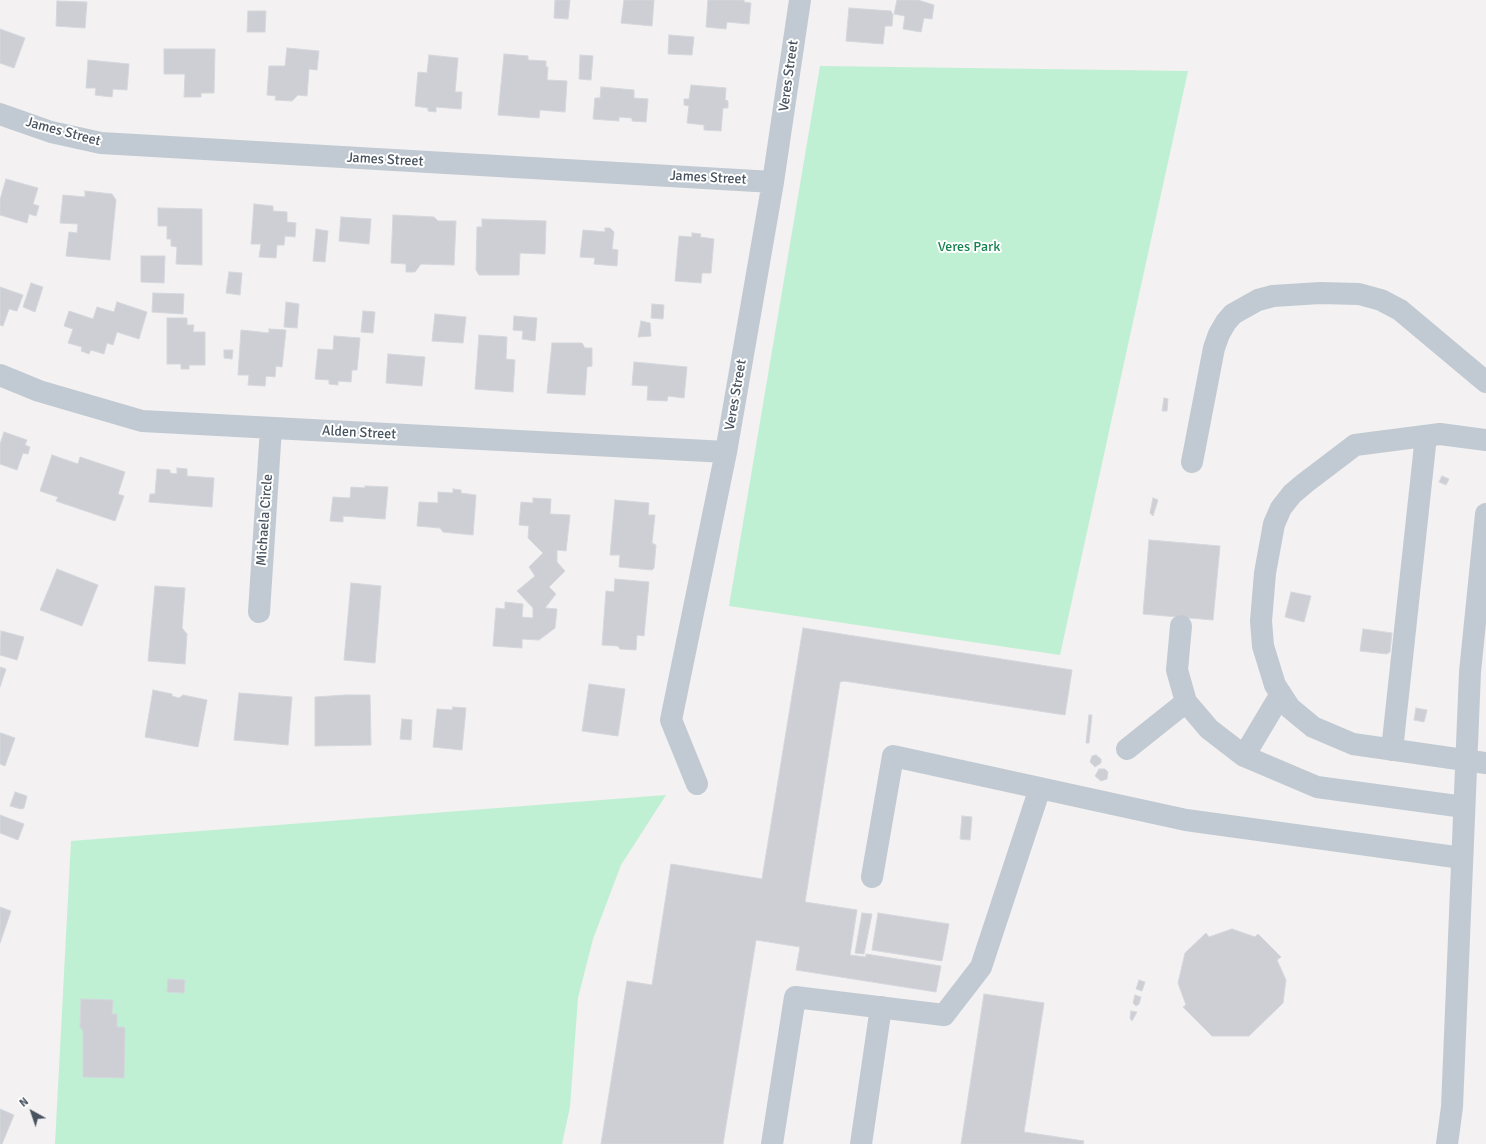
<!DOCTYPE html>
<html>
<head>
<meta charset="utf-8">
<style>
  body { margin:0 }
  #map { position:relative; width:1486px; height:1144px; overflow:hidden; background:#f3f1f1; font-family:Signika,sans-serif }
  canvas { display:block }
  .north { position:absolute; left:12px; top:1092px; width:40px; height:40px; -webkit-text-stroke:3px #fff; paint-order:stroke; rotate:320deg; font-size:11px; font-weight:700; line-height:16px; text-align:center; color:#48535f }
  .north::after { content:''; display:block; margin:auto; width:14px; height:18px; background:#48535f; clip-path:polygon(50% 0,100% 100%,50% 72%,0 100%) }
</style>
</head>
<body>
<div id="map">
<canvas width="1486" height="1144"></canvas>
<div class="north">N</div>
</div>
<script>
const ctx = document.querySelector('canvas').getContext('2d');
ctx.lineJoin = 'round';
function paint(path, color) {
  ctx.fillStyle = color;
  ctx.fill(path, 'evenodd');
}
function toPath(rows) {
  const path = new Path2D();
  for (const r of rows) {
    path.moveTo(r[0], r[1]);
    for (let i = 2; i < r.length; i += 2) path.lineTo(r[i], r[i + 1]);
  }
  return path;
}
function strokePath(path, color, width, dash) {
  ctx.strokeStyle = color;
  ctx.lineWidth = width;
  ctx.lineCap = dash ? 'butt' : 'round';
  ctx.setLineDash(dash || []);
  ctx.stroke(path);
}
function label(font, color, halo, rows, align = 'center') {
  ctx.font = font + ' Signika,sans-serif';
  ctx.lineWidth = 4;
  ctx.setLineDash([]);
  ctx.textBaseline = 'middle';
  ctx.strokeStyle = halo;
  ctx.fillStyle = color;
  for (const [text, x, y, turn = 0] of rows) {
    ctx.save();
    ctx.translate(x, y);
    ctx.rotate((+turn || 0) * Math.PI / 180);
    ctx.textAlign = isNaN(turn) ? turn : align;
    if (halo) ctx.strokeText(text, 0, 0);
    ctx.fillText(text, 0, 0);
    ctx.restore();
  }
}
const green = toPath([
  [820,66,1188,71,1060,655,729,606],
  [666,795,621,865,593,939,578,998,570,1107,562,1144,55,1144,71,841]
]);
const building = toPath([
  [555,0,570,0,568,19,554,18,555,0],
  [624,0,654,0,652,26,621,23,624,0],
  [708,0,744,0,744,2,751,3,749,24,727,22,726,29,706,27,708,0],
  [897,0,918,0,934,5,932,19,924,18,921,32,903,29,905,16,894,14,897,0],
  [57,1,87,2,85,28,56,26,57,1],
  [849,8,891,11,893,15,892,26,885,26,883,44,846,41,849,8],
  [248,11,266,11,265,32,247,32,248,11],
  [0,29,25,38,14,68,0,63,0,29],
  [669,35,694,37,692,55,668,54,669,35],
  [287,48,319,51,317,70,309,69,307,96,298,95,292,101,275,100,276,96,267,95,269,66,285,66,287,48],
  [164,49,215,49,214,93,201,93,201,97,184,97,185,74,164,74,164,49],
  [504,54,528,56,528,60,546,61,546,67,548,67,547,80,567,81,565,112,540,110,539,118,498,115,504,54],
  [429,55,458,58,455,92,462,92,461,109,436,107,436,112,428,111,428,108,415,106,418,72,427,73,429,55],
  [580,55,593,56,591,80,579,79,580,55],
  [88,60,129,64,127,90,113,89,112,97,95,95,96,88,86,88,88,60],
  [691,85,726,88,725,100,728,101,728,108,723,108,721,131,704,130,704,125,687,123,689,106,684,105,684,99,689,99,691,85],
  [601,87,634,90,634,98,648,99,646,122,632,121,632,118,619,117,619,121,593,119,595,98,600,98,601,87],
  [6,179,38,188,33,204,39,206,36,216,29,214,27,223,0,215,0,200,6,179],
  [85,191,112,194,116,200,110,260,66,256,69,232,77,233,78,224,60,223,63,195,85,197,85,191],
  [254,204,273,206,273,211,287,212,287,222,296,223,295,237,285,236,284,245,277,245,276,258,259,257,261,244,251,244,254,204],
  [158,208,202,209,202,265,176,264,177,247,171,246,171,239,167,239,167,226,158,226,158,208],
  [393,215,434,217,438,221,456,221,454,265,421,264,415,272,406,272,406,264,391,263,393,215],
  [341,217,371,219,369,244,339,241,341,217],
  [482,219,546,221,545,254,520,253,519,275,479,275,476,270,477,227,482,227,482,219],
  [605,228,610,228,614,232,612,249,618,250,617,266,594,264,595,258,580,257,583,230,605,232,605,228],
  [316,229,328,231,325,262,313,261,316,229],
  [692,233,701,234,700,237,714,239,711,273,702,273,701,283,675,281,679,236,692,237,692,233],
  [141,256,165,256,164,283,141,282,141,256],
  [229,272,242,273,240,295,226,293,229,272],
  [31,283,43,287,35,312,23,307,31,283],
  [0,287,23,295,17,311,9,309,3,326,0,325,0,287],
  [153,293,184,294,183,314,152,312,153,293],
  [117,302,147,312,139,339,117,332,113,345,107,343,104,354,91,350,89,354,81,351,82,347,68,343,73,329,64,326,69,311,93,319,97,307,114,312,117,302],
  [286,302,299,304,297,328,284,327,286,302],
  [652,304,664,305,663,319,651,318,652,304],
  [363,311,375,312,373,333,361,332,363,311],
  [435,314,466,317,463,343,432,341,435,314],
  [514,316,537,318,535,341,522,339,523,331,513,330,514,316],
  [167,318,187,318,187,325,194,325,193,332,205,332,205,365,189,365,189,369,181,369,181,364,167,364,167,318],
  [641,321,650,323,651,336,638,337,641,321],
  [269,329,286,330,282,367,276,366,275,377,266,376,265,386,248,385,249,375,238,375,241,330,269,333,269,329],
  [479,335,507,337,506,359,515,360,513,392,475,389,479,335],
  [334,336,360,338,357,370,352,370,351,382,338,381,338,385,329,384,329,380,315,379,318,349,333,350,334,336],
  [552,343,582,343,585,348,592,348,592,366,587,367,585,395,547,393,552,343],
  [224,350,233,350,232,359,224,358,224,350],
  [388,354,425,357,422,386,386,383,388,354],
  [634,362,687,367,684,398,668,396,667,401,647,400,648,386,632,385,634,362],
  [1164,398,1168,399,1167,411,1162,411,1164,398],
  [4,432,27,440,25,445,30,447,28,454,23,453,17,470,0,464,0,444,4,432],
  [52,455,78,464,80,457,125,472,118,494,124,496,115,521,56,501,58,497,40,491,52,455],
  [177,468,187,469,187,476,214,478,212,507,149,502,150,494,155,494,157,469,170,470,170,473,177,474,177,468],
  [1442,476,1449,479,1446,485,1439,482,1442,476],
  [365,486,388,487,385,519,343,516,343,522,330,521,333,497,350,498,351,487,365,488,365,486],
  [453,489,461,490,461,493,476,495,473,535,443,532,440,528,417,526,419,502,438,503,438,492,453,493,453,489],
  [533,498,551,499,550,514,570,515,566,551,557,550,557,562,565,571,549,587,556,594,545,608,557,609,555,628,539,640,522,639,522,648,493,646,496,608,505,609,505,602,523,604,522,617,533,618,533,608,517,591,535,576,529,567,543,553,528,538,529,526,519,525,521,502,533,503,533,498],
  [1153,498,1158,500,1153,516,1150,513,1153,498],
  [615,500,649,503,648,515,655,515,652,543,656,545,654,568,652,570,619,567,620,555,610,555,615,500],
  [1149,540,1220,546,1213,620,1143,614,1149,540],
  [57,569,98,585,82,626,40,610,57,569],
  [615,579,649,582,644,636,637,635,636,650,620,649,618,646,602,645,606,591,614,592,615,579],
  [351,583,381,586,375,663,344,660,351,583],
  [155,586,185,588,182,628,187,634,185,664,148,661,155,586],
  [1291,592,1311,596,1304,622,1285,617,1291,592],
  [803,628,1072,670,1065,715,844,681,840,682,805,902,857,910,850,955,866,957,866,954,941,966,936,992,796,970,800,947,756,940,723,1144,601,1144,627,981,652,985,671,864,762,879,803,628],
  [1363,629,1392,633,1390,652,1387,654,1360,651,1363,629],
  [1,631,24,637,17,660,0,655,1,631],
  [0,667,6,669,0,687,0,667],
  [589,684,625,689,618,736,582,731,589,684],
  [153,690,172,694,172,696,179,698,183,695,207,700,198,747,145,737,153,690],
  [239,693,292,697,288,745,234,740,239,693],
  [345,695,370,695,371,745,315,746,315,697,345,695],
  [453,707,466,708,462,750,433,747,437,709,452,710,453,707],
  [1416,708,1427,710,1424,722,1414,720,1416,708],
  [1089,715,1092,715,1089,743,1086,743,1089,715],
  [402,719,412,720,411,740,400,739,402,719],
  [1,733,15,738,5,766,0,764,0,734,1,733],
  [1096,755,1101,759,1101,763,1095,767,1090,762,1092,756,1096,755],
  [1099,769,1105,769,1108,772,1107,779,1101,781,1095,776,1099,769],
  [15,792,27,796,24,808,21,809,10,806,15,792],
  [0,815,24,824,18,840,0,833,0,815],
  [962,816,972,817,970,840,960,839,962,816],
  [0,907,11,911,0,943,0,907],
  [862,913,872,914,864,954,855,953,862,913],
  [878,913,949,924,942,961,872,950,878,913],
  [1232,929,1255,937,1258,934,1281,957,1277,960,1286,980,1283,1003,1249,1036,1212,1036,1183,1007,1186,1005,1178,983,1185,953,1206,933,1209,937,1232,929],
  [168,979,185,980,184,993,167,992,168,979],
  [1139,980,1145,982,1142,991,1136,989,1139,980],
  [984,994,1044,1003,1024,1132,1084,1141,1083,1144,961,1144,984,994],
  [1135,995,1141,997,1139,1004,1136,1006,1133,1003,1135,995],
  [81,999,113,1000,112,1014,117,1014,117,1027,124,1027,125,1029,124,1078,83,1077,83,1031,80,1027,81,999],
  [1131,1011,1137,1012,1132,1021,1130,1018,1131,1011],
  [0,1109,14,1115,2,1144,0,1144,0,1109]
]);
const minor = toPath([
  [0,114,51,132,101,143,773,182],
  [0,375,39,391,142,421,726,452],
  [1486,440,1440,434,1355,445,1305,483,1292,494,1281,508,1274,524,1265,573,1261,621,1263,646,1275,685,1290,708,1313,727,1353,744,1486,763],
  [1192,462,1214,348,1219,334,1226,322,1233,314,1258,300,1273,296,1320,293,1359,294,1381,300,1400,310,1486,382],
  [259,612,271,428],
  [1181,626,1177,670,1186,702,1209,729,1244,756,1317,787,1464,807],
  [1127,749,1186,702],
  [1392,750,1426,436],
  [1244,756,1281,694],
  [697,784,671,720,726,452,773,182,800,0],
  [872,877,893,756,1186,820,1462,858],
  [772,1144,795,997,944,1015,981,967,1040,788],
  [861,1144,881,1007],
  [1447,1144,1452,1107,1470,672,1486,514]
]);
const streetNames = [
  ["Veres Street",789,76,-82],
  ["James Street",63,132,15],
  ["James Street",385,160,3],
  ["James Street",708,178,3],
  ["Veres Street",736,395,-80],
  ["Alden Street",359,433,3],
  ["Michaela Circle",265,520,-86]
];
const parkNames = [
  ["Veres Park",969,247]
];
paint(green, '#bff0d3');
paint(building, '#cdcfd5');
strokePath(building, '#d4d7dc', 1);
strokePath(minor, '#c1cad2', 22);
label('14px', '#48535f', '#fff', streetNames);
label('14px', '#16834f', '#fff', parkNames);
</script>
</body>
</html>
